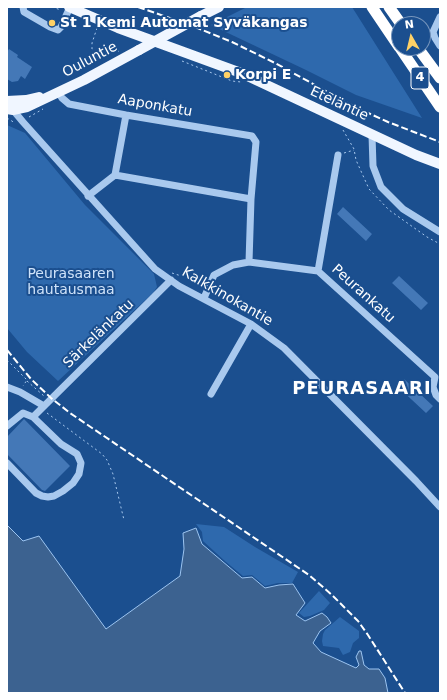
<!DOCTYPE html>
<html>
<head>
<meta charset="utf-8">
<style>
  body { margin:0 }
  #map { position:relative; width:447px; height:700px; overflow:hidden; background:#1b4f8f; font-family:"DejaVu Sans",sans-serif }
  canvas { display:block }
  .frame { position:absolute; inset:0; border:8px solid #fff; pointer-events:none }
  .north { position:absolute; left:391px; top:16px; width:40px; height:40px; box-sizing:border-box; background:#1b4f8f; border:1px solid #7695bc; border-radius:50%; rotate:352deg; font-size:11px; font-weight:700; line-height:16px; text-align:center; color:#fff }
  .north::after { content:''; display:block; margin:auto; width:14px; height:18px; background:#ffd166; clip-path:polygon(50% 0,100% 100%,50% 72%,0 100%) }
</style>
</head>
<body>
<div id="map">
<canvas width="447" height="700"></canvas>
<div class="frame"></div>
<div class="north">N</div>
</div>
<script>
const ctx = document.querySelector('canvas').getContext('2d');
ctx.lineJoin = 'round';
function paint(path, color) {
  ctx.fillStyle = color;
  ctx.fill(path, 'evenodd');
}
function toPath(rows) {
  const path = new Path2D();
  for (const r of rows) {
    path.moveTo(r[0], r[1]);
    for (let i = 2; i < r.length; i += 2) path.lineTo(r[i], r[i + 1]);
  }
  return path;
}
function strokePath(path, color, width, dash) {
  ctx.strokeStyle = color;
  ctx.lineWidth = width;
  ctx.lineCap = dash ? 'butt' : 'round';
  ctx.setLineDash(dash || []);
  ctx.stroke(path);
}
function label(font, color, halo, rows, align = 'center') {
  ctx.font = font + ' "DejaVu Sans",sans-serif';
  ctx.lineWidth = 4;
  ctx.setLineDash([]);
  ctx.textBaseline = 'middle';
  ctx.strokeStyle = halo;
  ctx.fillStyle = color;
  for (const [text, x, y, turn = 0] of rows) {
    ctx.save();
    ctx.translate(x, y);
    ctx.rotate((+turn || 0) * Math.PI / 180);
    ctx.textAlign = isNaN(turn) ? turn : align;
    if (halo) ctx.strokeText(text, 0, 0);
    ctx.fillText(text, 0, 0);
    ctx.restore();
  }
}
const green = toPath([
  [247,7,352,7,422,118,356,95,306,70,211,25],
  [7,125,25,133,85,205,154,274,157,287,153,293,58,381,27,352,7,328],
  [196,524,224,527,255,547,298,572,292,583,278,583,265,586,252,575,243,576,226,562,203,541,202,532],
  [319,591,330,603,324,610,310,616,304,617,299,613],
  [340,617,359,631,359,638,353,643,350,652,343,655,339,648,323,646,322,641,323,634,325,630]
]);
const water = toPath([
  [7,525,23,541,39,536,106,629,180,576,184,549,183,533,196,528,202,544,242,578,252,577,265,588,279,585,293,584,305,603,296,615,305,621,322,613,327,617,331,623,320,631,313,643,321,652,356,668,359,665,356,657,359,651,361,651,364,665,369,669,379,669,385,678,388,693,7,693,7,525]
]);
const building = toPath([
  [9,49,18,55,17,57,32,67,25,79,21,76,18,81,12,82,7,79,7,52],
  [343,207,372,234,366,241,337,214],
  [399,276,428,303,421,310,392,283],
  [404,379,433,406,426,413,397,386],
  [24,419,70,466,45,491,42,490,7,454,7,437]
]);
const path = toPath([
  [52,7,61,10],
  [97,28,92,43,92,49,95,52,100,54,105,54,119,51],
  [182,61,232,81,241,82],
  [29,117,43,109],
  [7,118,15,123],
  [343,130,354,149,356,160,369,189,389,210,427,237,440,244],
  [344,153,354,150],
  [172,273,203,283],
  [7,360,27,380,23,386],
  [27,381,44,396],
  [47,413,102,454,107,460,113,474,124,520]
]);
const minor = toPath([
  [23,7,24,12,50,27,58,30,61,27,70,7],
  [440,17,433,32,435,38,440,46],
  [58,92,62,98,69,104,126,115,252,136,256,142,251,199,249,262],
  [12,107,13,110,23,122,155,269,179,286,251,324,284,348,416,481,440,507],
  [372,135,373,166,381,187,403,209,440,232],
  [115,175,126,115],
  [88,196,115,175,251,199],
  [318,271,338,155],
  [204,298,214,275,233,265,249,262,318,271,435,377,433,387,436,395,440,399],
  [7,387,20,392,44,406],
  [211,394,251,324],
  [33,417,171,280],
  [7,426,23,413,33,417,61,444,77,454,81,463,79,474,73,483,63,491,54,496,48,497,42,496,36,493,7,463]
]);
const major = toPath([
  [69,7,118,28,241,73,416,155,440,164],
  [201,16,219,7],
  [7,101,26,100,39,97],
  [7,109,13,110,27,107,84,80,139,50]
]);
const highway = toPath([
  [372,7,399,47],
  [389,7,401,24],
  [400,48,440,107],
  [418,48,440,78]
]);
const rail = toPath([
  [138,7,190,25,232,42,275,63,355,107,388,122,440,142],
  [7,350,31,379,51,398,70,413,309,575,332,595,358,621,368,635,405,693]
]);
const majorBridge = toPath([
  [139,50,201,16]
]);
const markers = [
  [52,23,4,"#ffd166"],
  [227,75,4,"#ffd166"]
];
const shields = [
  [420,78,18]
];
const shieldNames = [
  ["4",420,78]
];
const poiNames = [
  ["St 1 Kemi Automat Syväkangas",60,23],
  ["Korpi E",235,75]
];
const streetNames = [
  ["Ouluntie",90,60,-28],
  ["Eteläntie",339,104,25],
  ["Aaponkatu",155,106,10],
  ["Peurankatu",363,294,42],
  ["Kalkkinokantie",227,297,30],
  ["Särkelänkatu",99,334,-44]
];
const parkNames = [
  ["Peurasaaren",71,274],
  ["hautausmaa",71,290]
];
const districtNames = [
  ["PEURASAARI",362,389]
];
paint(green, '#2e69ad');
paint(water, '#3c6290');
strokePath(water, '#9cc4f0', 1);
paint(building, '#4478b7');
strokePath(path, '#a9c9ee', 1, [2, 3]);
strokePath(minor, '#a9c9ee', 7);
strokePath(major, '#f0f6ff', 10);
strokePath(highway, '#fff', 11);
strokePath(rail, '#fff', 2, [7, 3]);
strokePath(majorBridge, '#f0f6ff', 10);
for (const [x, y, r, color] of markers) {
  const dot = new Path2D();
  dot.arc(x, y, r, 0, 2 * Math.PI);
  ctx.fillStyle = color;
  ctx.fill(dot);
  strokePath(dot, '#1b4f8f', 1.5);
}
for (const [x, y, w] of shields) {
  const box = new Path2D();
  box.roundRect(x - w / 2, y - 11, w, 22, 3);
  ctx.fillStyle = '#1b4f8f';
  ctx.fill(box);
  strokePath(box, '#fff', 1);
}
label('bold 13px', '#fff', null, shieldNames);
label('bold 14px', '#fff', '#1b4f8f', poiNames, 'left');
label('14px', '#fff', '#1b4f8f', streetNames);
label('14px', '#cfe3fa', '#1b4f8f', parkNames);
ctx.letterSpacing = '1px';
label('bold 18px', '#fff', '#1b4f8f', districtNames);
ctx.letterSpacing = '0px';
</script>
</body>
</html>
